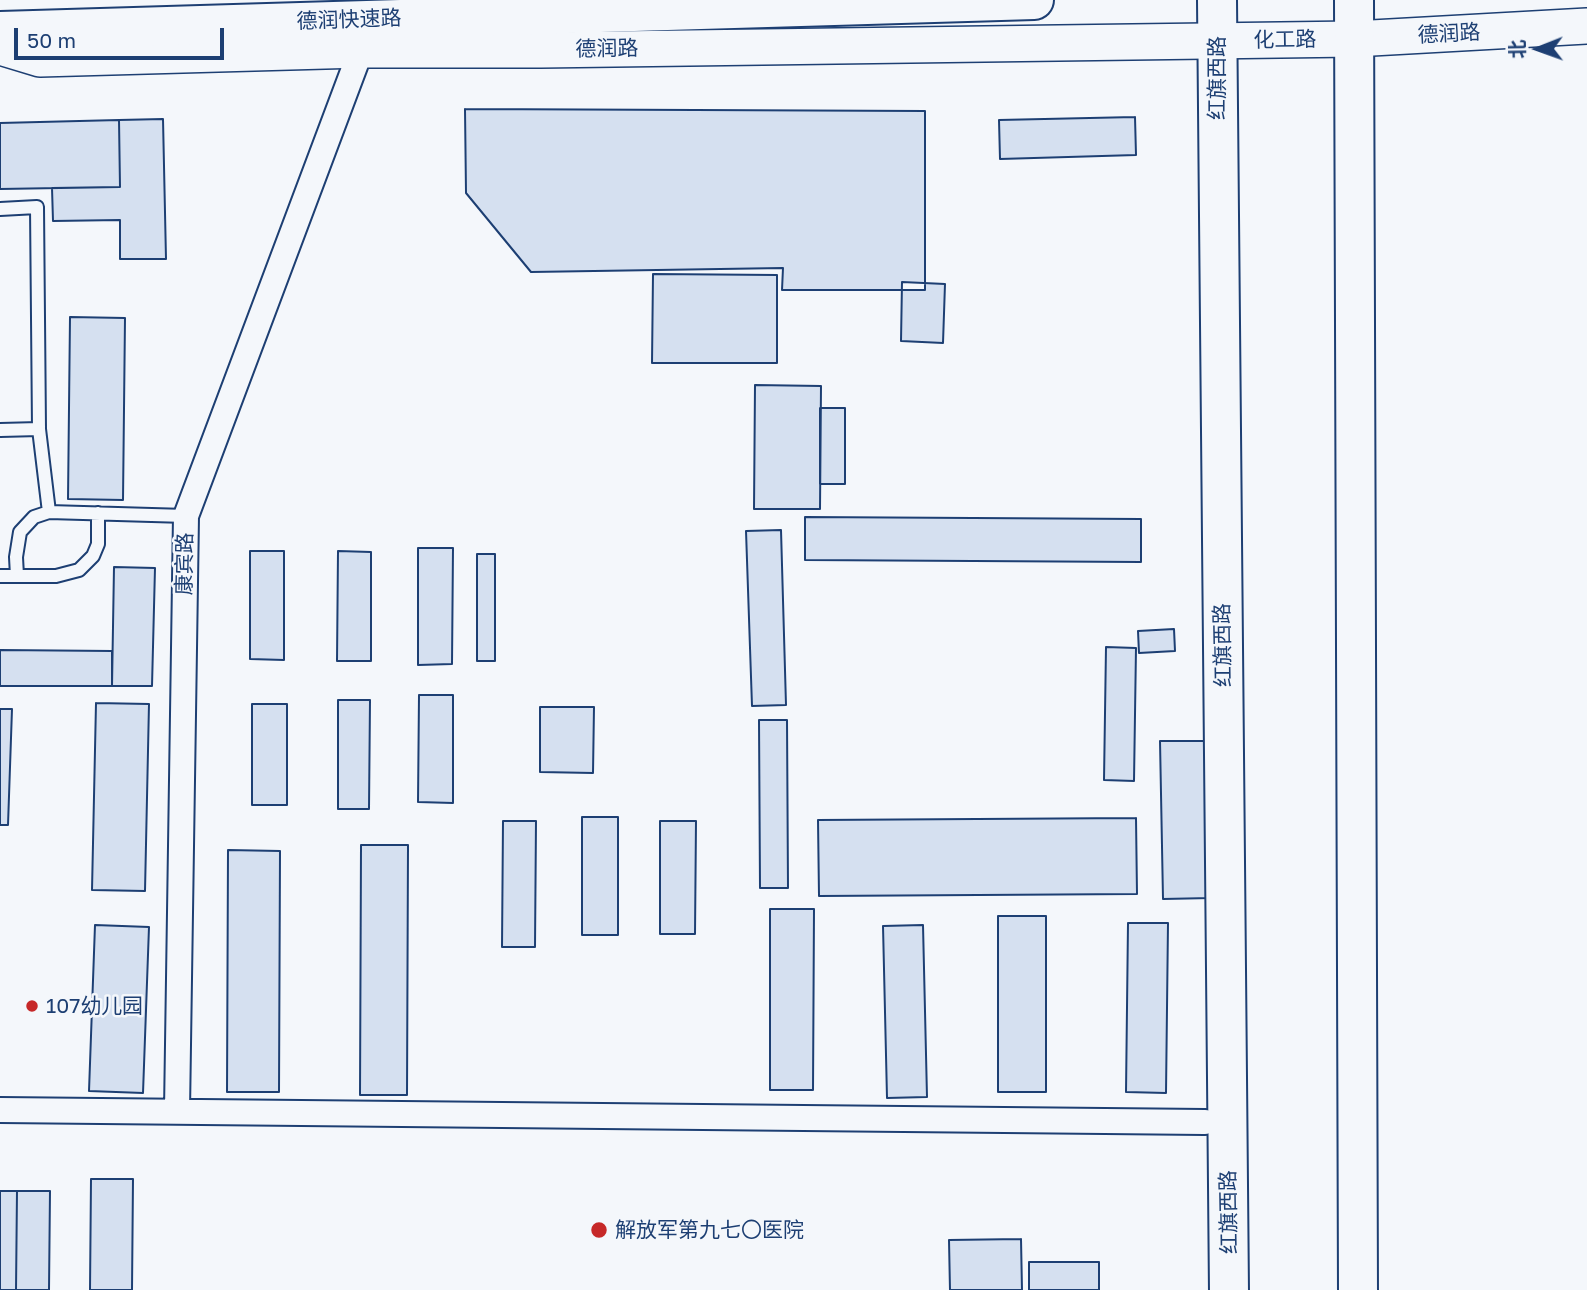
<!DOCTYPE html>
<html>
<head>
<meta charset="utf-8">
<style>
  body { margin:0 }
  #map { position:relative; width:1587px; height:1290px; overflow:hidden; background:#f4f7fb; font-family:"Golos Text","Noto Sans SC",sans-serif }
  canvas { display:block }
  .north { position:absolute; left:1503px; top:14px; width:70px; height:70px; -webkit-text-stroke:5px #f4f7fb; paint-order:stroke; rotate:269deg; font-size:19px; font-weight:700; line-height:28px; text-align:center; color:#1d3f73 }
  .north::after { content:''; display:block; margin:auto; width:24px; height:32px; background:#1d3f73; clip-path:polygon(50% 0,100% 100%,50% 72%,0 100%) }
  .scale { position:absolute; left:14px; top:28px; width:210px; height:32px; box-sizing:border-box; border:4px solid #1d3f73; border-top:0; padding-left:9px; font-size:21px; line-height:24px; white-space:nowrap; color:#1d3f73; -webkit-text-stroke:5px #f4f7fb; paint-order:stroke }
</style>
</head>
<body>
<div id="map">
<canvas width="1587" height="1290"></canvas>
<div class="north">北</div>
<div class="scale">50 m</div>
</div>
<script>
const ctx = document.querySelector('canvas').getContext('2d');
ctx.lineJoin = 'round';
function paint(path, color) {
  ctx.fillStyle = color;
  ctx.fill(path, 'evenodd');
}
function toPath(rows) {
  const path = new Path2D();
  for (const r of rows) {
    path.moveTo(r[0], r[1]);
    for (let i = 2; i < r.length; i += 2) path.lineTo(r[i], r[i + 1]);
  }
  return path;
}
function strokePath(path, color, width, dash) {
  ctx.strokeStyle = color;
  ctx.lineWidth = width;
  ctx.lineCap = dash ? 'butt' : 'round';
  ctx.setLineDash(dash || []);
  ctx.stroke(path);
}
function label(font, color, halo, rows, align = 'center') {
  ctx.font = font + ' "Golos Text","Noto Sans SC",sans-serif';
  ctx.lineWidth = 5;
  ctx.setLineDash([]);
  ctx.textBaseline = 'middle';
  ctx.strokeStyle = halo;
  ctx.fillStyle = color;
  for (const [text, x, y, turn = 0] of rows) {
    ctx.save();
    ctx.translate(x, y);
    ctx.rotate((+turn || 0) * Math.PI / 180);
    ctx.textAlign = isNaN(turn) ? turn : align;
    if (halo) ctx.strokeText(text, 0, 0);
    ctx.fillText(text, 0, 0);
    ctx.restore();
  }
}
const building = toPath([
  [465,109,925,111,925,290,782,290,783,268,531,272,466,193,465,109],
  [1135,117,1136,155,1000,159,999,120,1135,117],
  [163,119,166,259,120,259,120,220,53,221,52,188,120,187,119,120,163,119],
  [119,120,120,187,0,189,0,123,119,120],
  [653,274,777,275,777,363,652,363,653,274],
  [902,282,945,284,943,343,901,341,902,282],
  [70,317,125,318,123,500,68,499,70,317],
  [755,385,821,386,820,509,754,509,755,385],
  [820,408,845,408,845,484,820,484,820,408],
  [805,517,1141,519,1141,562,805,560,805,517],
  [781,530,786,705,752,706,746,531,781,530],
  [418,548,453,548,452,664,418,665,418,548],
  [250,551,284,551,284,660,250,659,250,551],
  [338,551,371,552,371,661,337,661,338,551],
  [477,554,495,554,495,661,477,661,477,554],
  [114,567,155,568,152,686,112,686,114,567],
  [1174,629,1175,651,1139,653,1138,631,1174,629],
  [1106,647,1136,648,1134,781,1104,780,1106,647],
  [0,650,112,651,112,686,0,686,0,650],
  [419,695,453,695,453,803,418,802,419,695],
  [338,700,370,700,369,809,338,809,338,700],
  [96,703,149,704,145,891,92,890,96,703],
  [252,704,287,704,287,805,252,805,252,704],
  [540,707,594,707,593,773,540,772,540,707],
  [0,709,12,709,8,825,0,825,0,709],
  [759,720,787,720,788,888,760,888,759,720],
  [1160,741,1208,741,1211,898,1163,899,1160,741],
  [582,817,618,817,618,935,582,935,582,817],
  [1136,818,1137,894,819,896,818,820,1136,818],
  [503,821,536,821,535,947,502,947,503,821],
  [660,821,696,821,695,934,660,934,660,821],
  [361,845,408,845,407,1095,360,1095,361,845],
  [228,850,280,851,279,1092,227,1092,228,850],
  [770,909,814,909,813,1090,770,1090,770,909],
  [998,916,1046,916,1046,1092,998,1092,998,916],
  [1128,923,1168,923,1166,1093,1126,1092,1128,923],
  [95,925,149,927,143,1093,89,1091,95,925],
  [923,925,927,1097,887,1098,883,926,923,925],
  [91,1179,133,1179,132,1290,90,1290,91,1179],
  [0,1191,17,1191,16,1290,0,1290,0,1191],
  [17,1191,50,1191,49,1290,16,1290,17,1191],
  [1021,1239,1022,1290,950,1290,949,1240,1021,1239],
  [1029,1262,1099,1262,1099,1290,1029,1290,1029,1262]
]);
const lane = toPath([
  [0,209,37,207,39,429,49,512],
  [0,430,39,429],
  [0,576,56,576,79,570,93,556,98,544,98,513],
  [17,576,16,557,20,532,34,517,49,512,186,516]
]);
const street = toPath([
  [0,1110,1205,1122],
  [177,1110,186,516,361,50]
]);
const secondary = toPath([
  [0,47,40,59,361,50,541,50,1354,39,1587,26]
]);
const primary = toPath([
  [1217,0,1229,1290],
  [1354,0,1358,1290]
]);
const highway = toPath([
  [0,31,1034,0]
]);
const markers = [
  [32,1006,7,"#c62828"],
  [599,1230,9,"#c62828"]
];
const streetNames = [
  ["德润快速路",349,20,-2],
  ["德润路",1449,34,-3],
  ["化工路",1285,40,-1],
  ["德润路",607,49,-1],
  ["红旗西路",1217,78,-90],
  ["康宾路",185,564,-89],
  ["红旗西路",1223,645,-91],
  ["红旗西路",1229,1212,-91]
];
const poiNames = [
  ["107幼儿园",46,1006],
  ["解放军第九七〇医院",615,1230]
];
paint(building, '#d5e0f0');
strokePath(building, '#1d3f73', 2);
strokePath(lane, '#1d3f73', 16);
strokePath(street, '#1d3f73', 28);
strokePath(secondary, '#1d3f73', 38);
strokePath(primary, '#1d3f73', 42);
strokePath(highway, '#1d3f73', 42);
strokePath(lane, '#f4f7fb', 12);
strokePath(street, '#f4f7fb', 24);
strokePath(secondary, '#f4f7fb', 35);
strokePath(primary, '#f4f7fb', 38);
strokePath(highway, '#f4f7fb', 38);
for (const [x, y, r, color] of markers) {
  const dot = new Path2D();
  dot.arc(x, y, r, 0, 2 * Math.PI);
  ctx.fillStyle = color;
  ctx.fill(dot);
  strokePath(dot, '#f4f7fb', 2.5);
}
label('21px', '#1d3f73', '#f4f7fb', streetNames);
label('21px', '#1d3f73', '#f4f7fb', poiNames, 'left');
</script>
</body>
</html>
